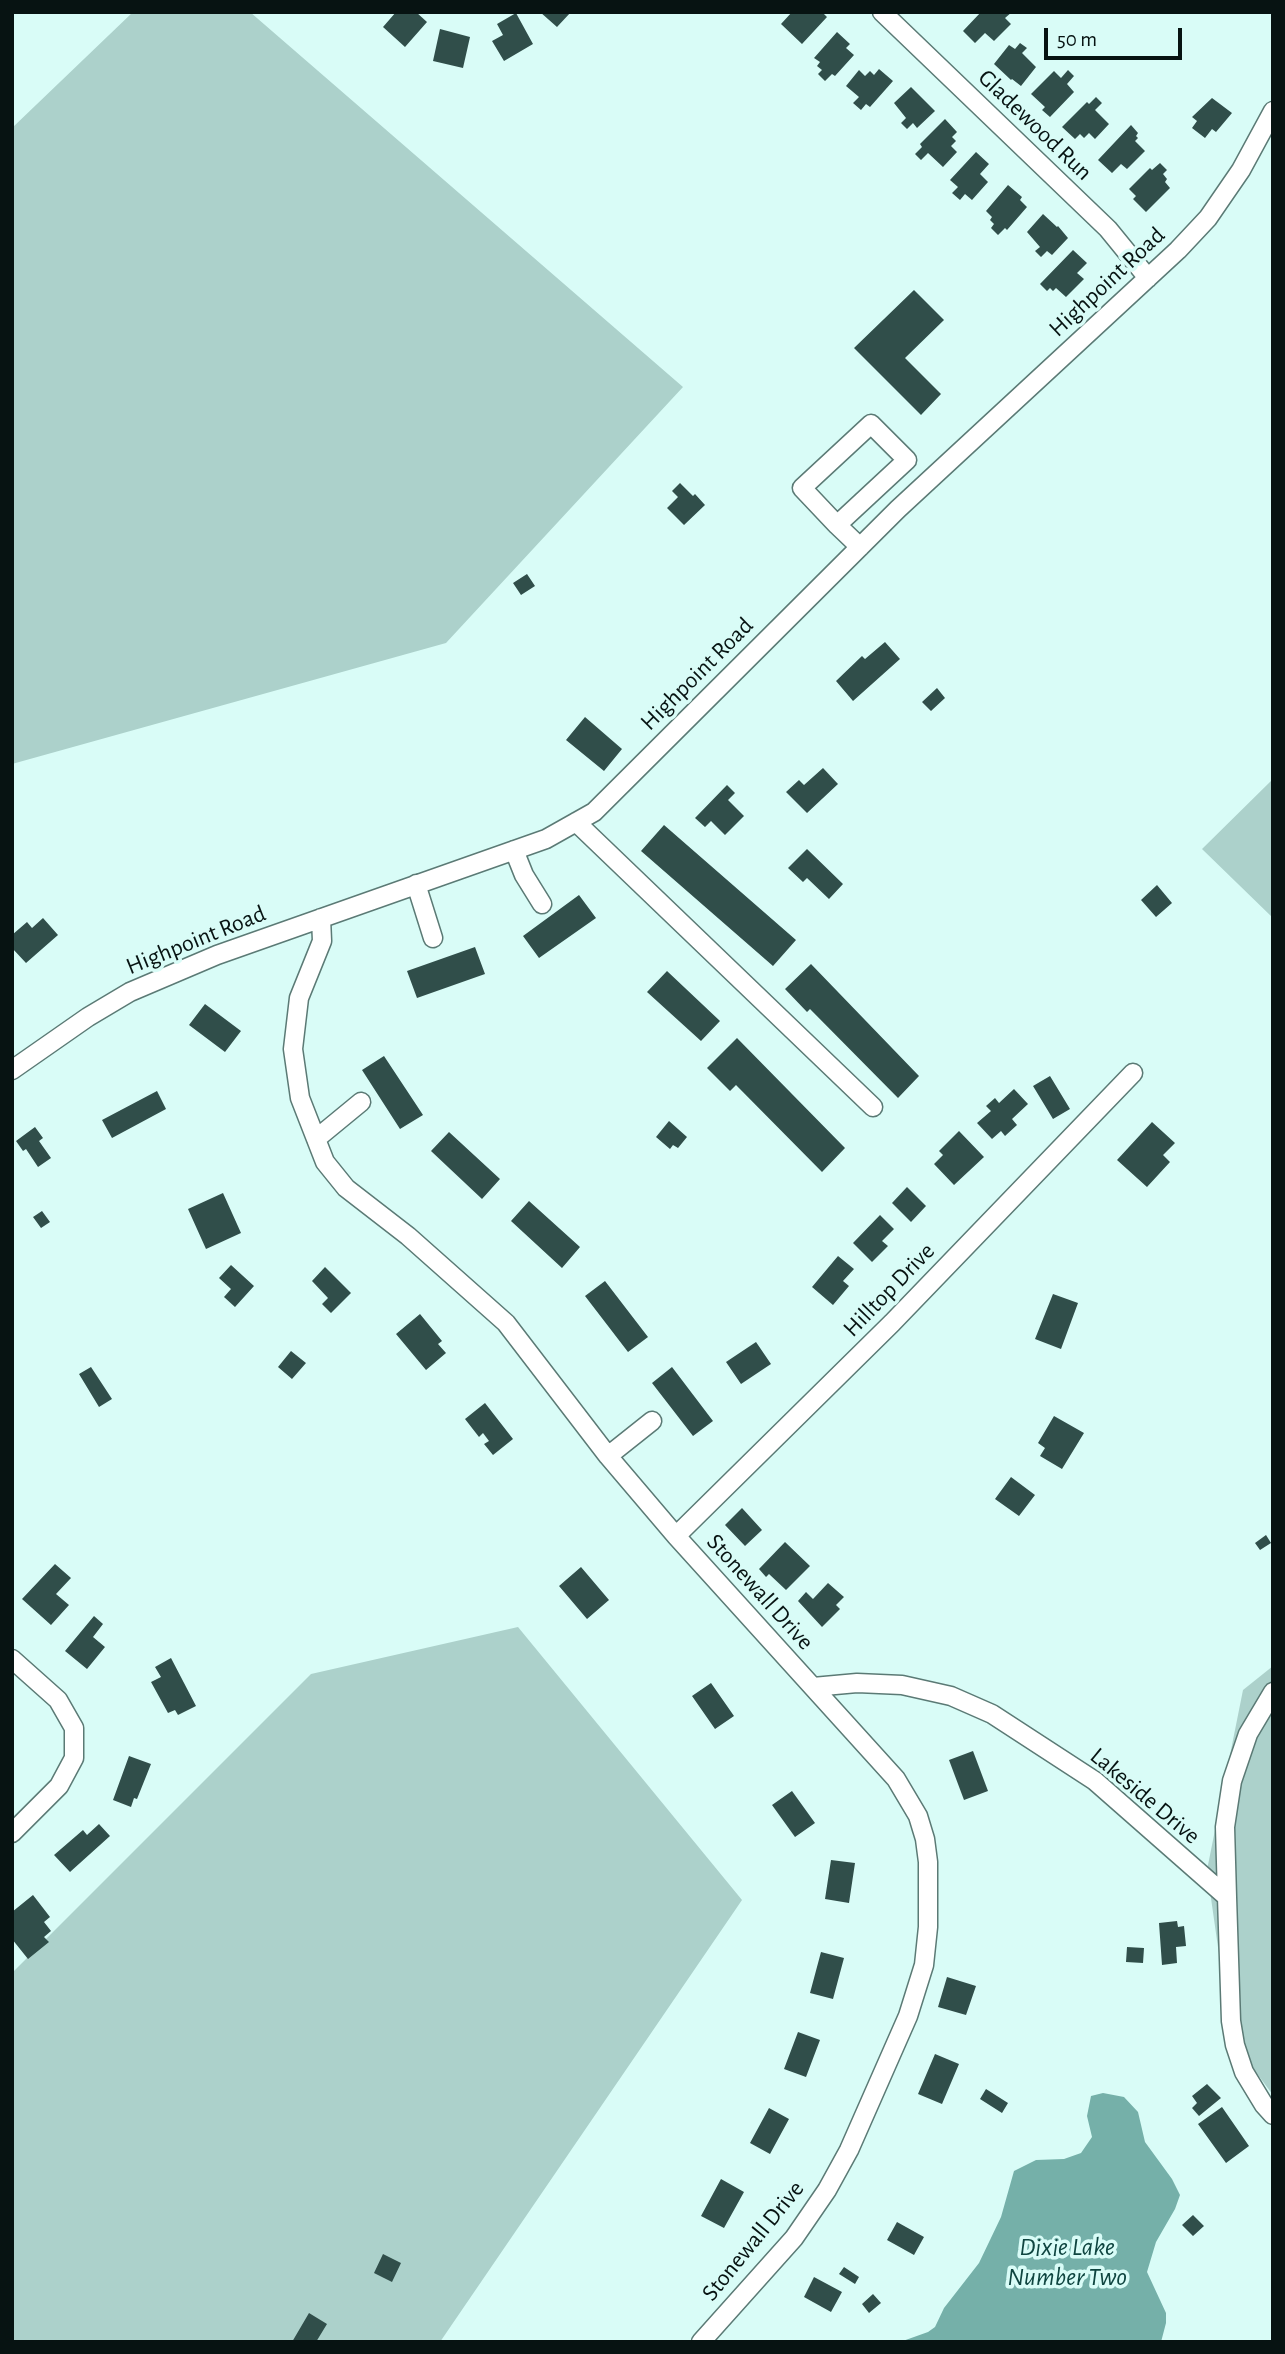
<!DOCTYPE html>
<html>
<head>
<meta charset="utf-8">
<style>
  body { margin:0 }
  #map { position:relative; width:1285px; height:2354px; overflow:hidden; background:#d9fcf7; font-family:"Alegreya Sans",sans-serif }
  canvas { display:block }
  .frame { position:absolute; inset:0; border:14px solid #071312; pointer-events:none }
  .scale { position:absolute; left:1044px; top:28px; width:138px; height:32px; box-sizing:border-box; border:4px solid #071312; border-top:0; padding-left:9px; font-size:21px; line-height:24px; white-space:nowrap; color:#071312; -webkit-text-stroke:5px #d9fcf7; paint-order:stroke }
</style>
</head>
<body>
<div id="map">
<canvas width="1285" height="2354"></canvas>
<div class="frame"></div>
<div class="scale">50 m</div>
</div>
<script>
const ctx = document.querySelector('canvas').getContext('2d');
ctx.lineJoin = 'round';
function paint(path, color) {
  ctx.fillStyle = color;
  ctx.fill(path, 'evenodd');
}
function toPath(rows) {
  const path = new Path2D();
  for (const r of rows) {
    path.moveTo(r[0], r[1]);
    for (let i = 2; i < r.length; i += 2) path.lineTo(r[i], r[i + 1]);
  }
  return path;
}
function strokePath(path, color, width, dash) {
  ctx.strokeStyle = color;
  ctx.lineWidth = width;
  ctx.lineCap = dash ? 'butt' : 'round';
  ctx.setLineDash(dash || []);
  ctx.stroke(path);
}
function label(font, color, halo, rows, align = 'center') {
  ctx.font = font + ' "Alegreya Sans",sans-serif';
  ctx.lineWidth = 7;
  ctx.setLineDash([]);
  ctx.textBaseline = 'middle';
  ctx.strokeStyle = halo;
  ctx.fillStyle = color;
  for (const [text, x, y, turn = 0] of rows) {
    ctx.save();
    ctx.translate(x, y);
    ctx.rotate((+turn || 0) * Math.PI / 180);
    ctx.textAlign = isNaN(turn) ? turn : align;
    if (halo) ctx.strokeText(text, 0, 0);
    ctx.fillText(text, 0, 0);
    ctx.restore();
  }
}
const green = toPath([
  [133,12,250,12,683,387,446,643,12,764,12,128],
  [1273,779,1273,918,1202,849],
  [518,1627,742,1900,440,2342,12,2342,12,1973,311,1674],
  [1273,1666,1273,2095,1231,2039,1207,1870,1243,1690]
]);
const water = toPath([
  [1103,2093,1124,2097,1138,2112,1145,2142,1172,2179,1180,2195,1175,2209,1156,2242,1147,2272,1166,2313,1166,2323,1161,2342,900,2342,928,2332,935,2327,944,2308,979,2263,1001,2217,1014,2171,1036,2160,1064,2159,1081,2153,1092,2137,1087,2116,1091,2096]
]);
const building = toPath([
  [396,12,416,12,427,22,405,47,383,27],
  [540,12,571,12,557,27],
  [792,12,822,12,827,17,802,44,781,24],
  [981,12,1012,12,1005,18,1011,24,994,41,985,33,975,43,963,31],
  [516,13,533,44,504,61,492,41,503,35,497,24],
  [440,29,470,37,463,68,433,61],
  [837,32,850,44,846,48,854,55,835,76,832,74,825,81,818,74,822,70,817,66,820,62,814,58],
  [1020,43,1027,48,1022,53,1036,67,1021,86,1012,79,1011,80,994,64,1009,45,1015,49],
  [879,69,893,81,870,107,866,104,861,110,853,103,859,97,846,86,859,70,865,76,870,71,874,75],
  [1068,70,1074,76,1067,84,1074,92,1050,117,1042,110,1045,107,1031,94,1054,71,1061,78],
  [911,87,935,111,917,128,913,123,907,129,901,123,906,118,894,103],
  [1096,97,1102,103,1095,110,1109,124,1095,139,1089,133,1084,138,1080,134,1075,139,1062,127,1087,102,1089,104],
  [1212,98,1232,113,1216,132,1212,129,1205,138,1192,128,1197,121,1192,117],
  [945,119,957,132,952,137,956,141,951,146,957,152,943,167,928,153,921,160,915,154,922,147,920,144],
  [1131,125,1138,133,1136,136,1138,138,1135,141,1145,151,1127,169,1121,164,1112,173,1098,160],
  [976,152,989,164,980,174,988,182,972,200,965,194,960,200,952,193,958,187,950,180],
  [1160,163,1167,170,1163,174,1167,179,1165,182,1170,188,1146,212,1133,199,1136,196,1129,189,1150,168,1152,170],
  [1008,185,1022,197,1020,200,1027,207,1007,230,1005,228,998,235,991,228,994,224,990,220,992,217,986,211],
  [1043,214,1057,227,1058,226,1068,238,1052,255,1047,251,1041,257,1035,251,1040,247,1027,232],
  [1073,250,1087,263,1077,273,1084,279,1066,297,1056,288,1053,291,1050,288,1047,291,1040,284],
  [914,290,944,320,905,358,941,394,921,415,854,348],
  [680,483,693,496,695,494,705,505,684,525,667,508,678,497,672,491],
  [527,574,535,586,521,595,513,583],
  [885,642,900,659,853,701,836,681,862,656,865,659],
  [937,688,945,698,931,711,922,702],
  [585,717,622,749,604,771,566,740],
  [823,768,838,784,807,813,786,792,799,780,804,785],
  [727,785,735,793,728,800,744,816,725,835,711,821,705,827,695,818],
  [664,825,796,940,773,966,641,851],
  [807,849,843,884,829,899,807,878,803,882,788,868],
  [1157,885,1172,903,1156,917,1141,900],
  [579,895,596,918,539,958,523,936],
  [43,918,58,935,26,963,12,948,12,935,27,922,32,928],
  [475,947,485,974,417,998,407,971],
  [811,964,919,1076,898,1098,810,1009,807,1012,785,989],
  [667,971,720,1021,701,1041,647,992],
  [205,1004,241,1031,225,1052,189,1025],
  [737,1038,845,1148,822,1172,736,1085,730,1091,707,1068],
  [384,1056,423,1115,400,1129,362,1070],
  [1050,1076,1070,1109,1053,1119,1033,1086],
  [1014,1089,1028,1104,1012,1119,1017,1125,1005,1136,1001,1131,992,1139,977,1123,991,1111,986,1106,995,1098,999,1103],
  [157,1091,166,1109,112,1138,102,1120],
  [669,1121,687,1137,678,1148,673,1145,670,1149,656,1137],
  [1152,1122,1175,1143,1163,1155,1170,1162,1147,1187,1117,1160],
  [35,1127,43,1138,39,1141,51,1158,38,1167,26,1149,23,1151,16,1141],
  [959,1131,984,1157,954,1185,934,1164,943,1155,939,1151],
  [449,1132,500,1179,482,1199,431,1151],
  [907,1187,926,1206,911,1222,892,1203],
  [223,1193,241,1233,206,1249,188,1209],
  [529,1201,580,1247,562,1268,511,1221],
  [42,1211,50,1222,41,1228,33,1217],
  [880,1215,894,1229,882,1241,888,1246,872,1262,853,1243],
  [838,1256,854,1269,843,1281,849,1286,833,1305,812,1287],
  [231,1265,254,1286,235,1307,224,1297,231,1289,219,1278],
  [325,1267,351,1293,331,1313,322,1304,328,1298,312,1281],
  [605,1281,648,1337,628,1352,585,1296],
  [1053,1294,1078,1303,1061,1349,1035,1339],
  [420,1314,442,1341,438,1344,446,1353,426,1370,396,1334],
  [756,1342,771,1364,741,1384,726,1362],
  [291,1351,306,1363,292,1379,278,1367],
  [91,1367,112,1399,99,1407,79,1374],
  [672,1367,713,1421,693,1436,652,1383],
  [485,1403,513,1439,493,1455,484,1444,489,1441,483,1433,479,1437,465,1419],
  [1054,1416,1084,1433,1062,1469,1040,1456,1045,1448,1038,1443],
  [1011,1477,1035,1495,1019,1516,995,1499],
  [742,1508,762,1530,745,1546,725,1525],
  [1266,1535,1271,1543,1260,1550,1255,1543],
  [785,1542,810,1566,786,1590,769,1574,766,1577,759,1569],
  [55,1564,71,1578,56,1594,69,1605,51,1625,22,1599],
  [581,1567,609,1600,587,1619,559,1586],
  [828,1583,844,1597,836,1605,840,1609,822,1627,798,1601,806,1592,813,1599],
  [94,1616,103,1624,93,1637,105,1647,87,1669,65,1651],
  [171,1658,196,1706,178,1715,175,1710,168,1713,151,1682,161,1677,155,1667],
  [711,1683,734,1716,715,1729,692,1696],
  [973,1751,988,1791,964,1800,949,1760],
  [129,1756,151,1764,137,1799,134,1798,131,1807,113,1800],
  [792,1791,815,1823,795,1837,772,1805],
  [99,1824,110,1836,70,1872,54,1855,83,1830,87,1835],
  [831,1860,855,1863,849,1903,825,1899],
  [33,1895,50,1917,44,1922,51,1931,44,1937,49,1942,28,1959,12,1939,12,1912],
  [1177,1921,1178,1927,1184,1926,1186,1946,1176,1947,1177,1963,1162,1965,1159,1923],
  [1127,1947,1144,1948,1143,1963,1126,1962],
  [821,1952,844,1958,833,1999,810,1993],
  [947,1977,976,1986,966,2015,938,2007],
  [798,2032,820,2040,806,2077,784,2069],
  [935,2054,959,2064,942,2104,918,2094],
  [1207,2084,1221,2098,1199,2116,1192,2108,1197,2103,1192,2096],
  [986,2089,1008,2103,1002,2113,980,2099],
  [1222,2107,1249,2146,1226,2163,1198,2124],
  [769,2108,789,2119,770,2154,750,2143],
  [721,2179,744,2192,724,2228,701,2216],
  [1193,2215,1204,2226,1193,2236,1182,2225],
  [897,2222,924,2237,914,2255,887,2240],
  [383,2254,401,2263,392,2282,374,2273],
  [844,2267,859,2277,855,2284,839,2274],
  [814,2277,842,2292,831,2312,804,2297],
  [873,2294,881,2303,869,2313,862,2304],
  [309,2313,327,2324,316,2342,292,2342]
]);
const minor = toPath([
  [882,12,1108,229,1148,278],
  [837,525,907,460,871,424,802,488,837,525,860,547],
  [576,822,873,1107],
  [514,850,524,875,542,904],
  [416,884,433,938],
  [321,918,322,941,299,998,293,1049,300,1098,325,1162,346,1188,408,1236,506,1323,608,1456,676,1536,896,1779,918,1816,925,1839,928,1862,928,1927,924,1965,908,2016,849,2150,827,2190,794,2238,701,2342],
  [12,1070,88,1017,130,992,217,955,546,839,594,812,898,509,1178,250,1208,218,1241,170,1273,111],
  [316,1139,361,1102],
  [608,1456,652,1421],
  [676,1536,892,1323,1133,1073],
  [12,1659,58,1700,74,1728,74,1758,59,1786,12,1833],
  [813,1687,857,1683,902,1685,951,1696,992,1714,1095,1781,1227,1897,1231,2021,1235,2045,1244,2072,1264,2105,1273,2115],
  [1227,1897,1225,1827,1232,1781,1248,1734,1273,1692]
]);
const streetNames = [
  ["Gladewood Run",1035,125,44],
  ["Highpoint Road",1107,282,-43],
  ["Highpoint Road",697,674,-45],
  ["Highpoint Road",196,940,-22],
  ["Hilltop Drive",889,1290,-46],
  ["Stonewall Drive",760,1592,48],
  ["Lakeside Drive",1145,1796,40],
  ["Stonewall Drive",753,2241,-51]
];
const waterNames = [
  ["Dixie Lake",1067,2247],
  ["Number Two",1067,2277]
];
paint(green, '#acd1cb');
paint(water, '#75b0a9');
paint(building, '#304e4a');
strokePath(minor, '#5b7a75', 21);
strokePath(minor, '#fff', 18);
label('24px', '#071312', '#d9fcf7', streetNames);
label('italic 26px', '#0f4540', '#d9fcf7', waterNames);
</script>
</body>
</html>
